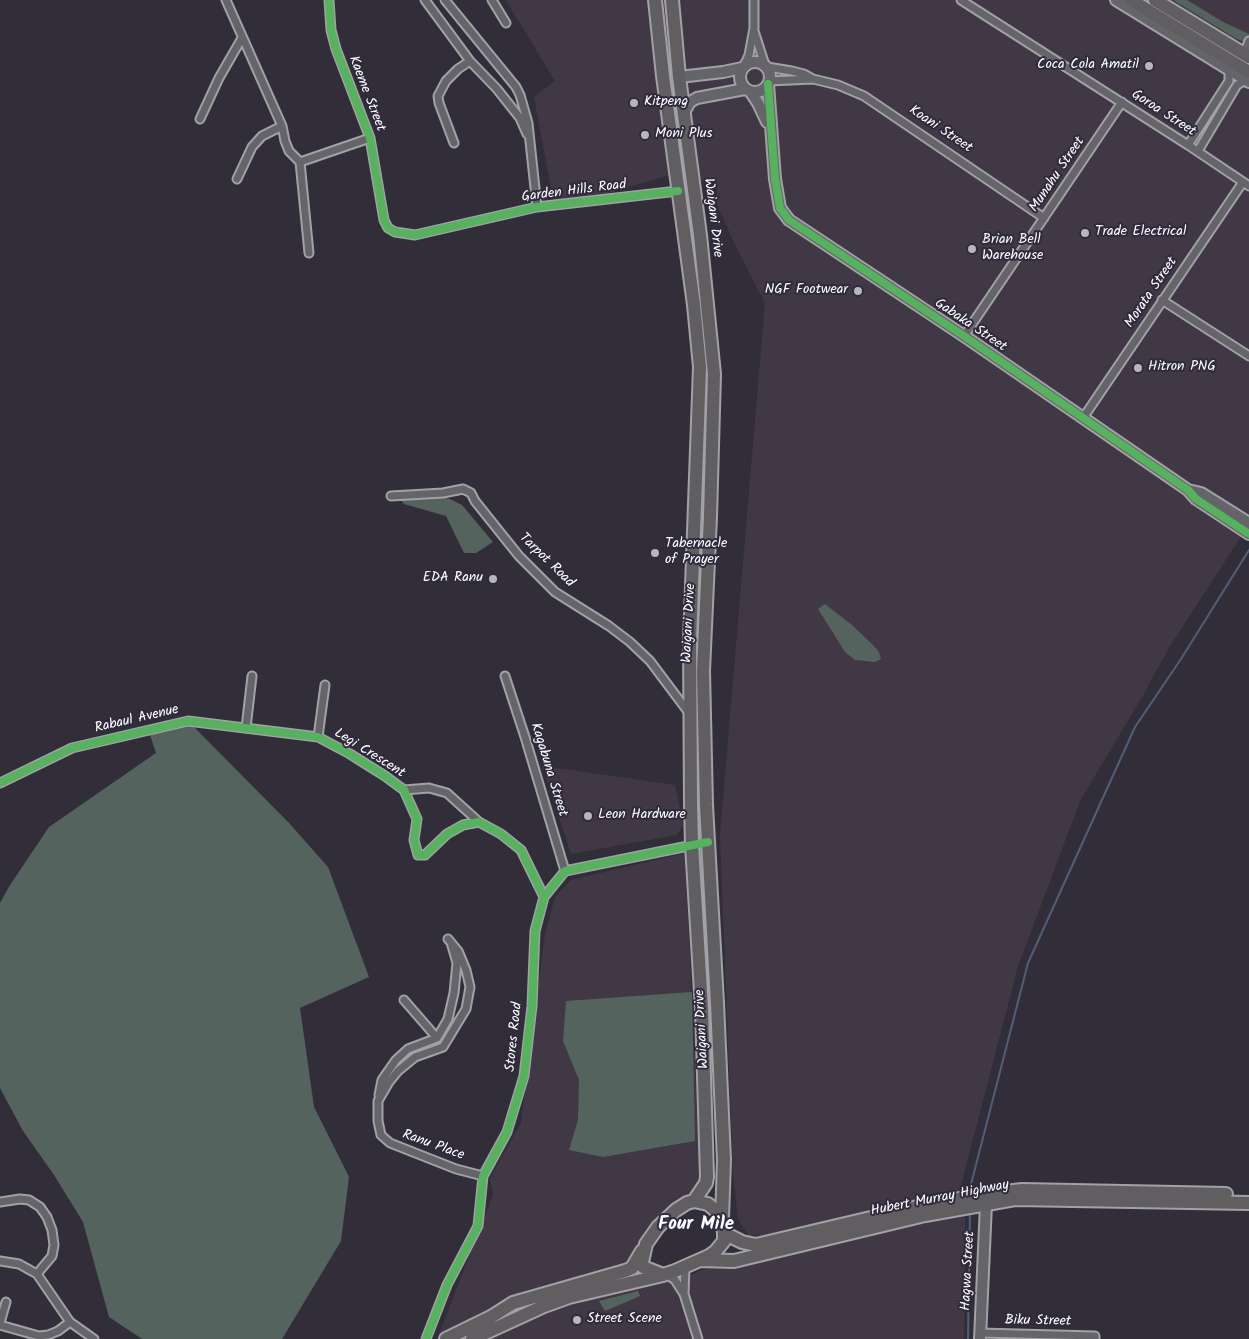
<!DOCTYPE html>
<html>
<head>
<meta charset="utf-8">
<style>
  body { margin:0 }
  canvas { display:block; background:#312e39 }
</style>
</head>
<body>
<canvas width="1249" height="1339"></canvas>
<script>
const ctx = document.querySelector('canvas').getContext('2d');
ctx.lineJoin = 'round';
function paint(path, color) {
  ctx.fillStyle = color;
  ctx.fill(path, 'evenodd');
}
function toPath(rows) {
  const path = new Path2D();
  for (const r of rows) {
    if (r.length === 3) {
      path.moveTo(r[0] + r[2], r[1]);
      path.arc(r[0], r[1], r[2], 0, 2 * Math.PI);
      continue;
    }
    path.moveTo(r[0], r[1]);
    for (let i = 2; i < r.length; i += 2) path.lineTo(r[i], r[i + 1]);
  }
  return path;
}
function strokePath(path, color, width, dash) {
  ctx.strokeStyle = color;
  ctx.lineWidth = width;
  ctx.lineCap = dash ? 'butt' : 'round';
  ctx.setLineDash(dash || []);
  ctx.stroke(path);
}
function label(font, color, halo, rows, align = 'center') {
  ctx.font = font + ' Kalam,sans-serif';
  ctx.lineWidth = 4;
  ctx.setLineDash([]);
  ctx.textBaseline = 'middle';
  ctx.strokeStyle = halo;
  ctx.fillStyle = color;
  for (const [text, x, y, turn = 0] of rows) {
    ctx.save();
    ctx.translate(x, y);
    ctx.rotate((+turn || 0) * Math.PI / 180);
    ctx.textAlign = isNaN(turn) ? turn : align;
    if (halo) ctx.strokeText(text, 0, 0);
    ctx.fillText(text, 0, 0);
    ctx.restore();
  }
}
const built = toPath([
  [506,0,1249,0,1249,521,1240,538,1170,646,1142,697,1080,801,1018,966,959,1193,764,1235,749,1235,738,1219,733,1173,720,835,765,303,736,247,717,204,717,183,666,176,555,209,534,97,555,81],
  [542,766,675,785,683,826,676,835,571,854],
  [685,853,700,1175,697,1188,671,1207,630,1265,534,1289,438,1337,493,1195,490,1178,521,1123,545,934,555,897,571,880],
  [965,1213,964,1339,472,1339,564,1302,690,1275,715,1265,810,1249]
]);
const green = toPath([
  [1173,0,1187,0,1223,22,1249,34,1249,44,1235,38],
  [436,496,450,499,462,505,493,542,476,553,464,553,446,516,404,504,400,499,401,497],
  [825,604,852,625,873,645,879,652,881,659,875,662,855,660,845,652,818,609],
  [190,723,289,823,328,867,369,977,300,1008,314,1107,349,1177,341,1241,282,1339,142,1339,109,1317,83,1222,54,1175,23,1131,0,1088,0,903,10,885,49,827,156,753,150,735],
  [692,992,695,1141,603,1157,569,1150,578,1120,579,1080,563,1041,566,1001],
  [638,1291,640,1296,605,1311,599,1301]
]);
const stream = toPath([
  [969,1192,1028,963,1135,727,1181,659,1249,550],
  [968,1339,970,1211]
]);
const street = toPath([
  [226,0,282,126,285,141,289,151,300,162,309,253],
  [329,0,331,30,336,49,370,138,384,220,388,228,395,232,415,235,537,207,678,191],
  [425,0,470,61,497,89,520,118,527,134],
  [445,0,516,87,520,95,528,123,537,207],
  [492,0,506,23],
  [961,0,1188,145,1249,186],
  [754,31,765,65],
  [1244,54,1249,41],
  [745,64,749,55,754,28,754,0],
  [767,67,792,71,804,74,813,79],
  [769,81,813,79,838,85,864,96,1044,218],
  [200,119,219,78,242,38],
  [454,143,439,103,438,96,446,81,458,69,470,61],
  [1188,145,1229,81,1229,70],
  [1198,151,1237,85,1246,80],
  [300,162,370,138],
  [237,179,252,147,262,136,282,126],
  [1162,300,1249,356],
  [964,336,1122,102],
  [1083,418,1243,182],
  [391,496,443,493,463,489,471,493,475,501,519,556,555,592,609,626,630,642,650,661,689,713],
  [505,676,525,737,565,871],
  [246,728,252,676],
  [318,737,325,685],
  [0,783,72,748,188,721,318,737,350,754,385,776,404,790,417,819,414,840,418,855,425,855,447,834,463,825,479,822,501,834,521,850,544,897],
  [404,790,429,788,447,793,479,822],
  [448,939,458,951,466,970,470,987,466,1009,443,1047,415,1057,398,1071,389,1082,378,1101,378,1121,381,1135,390,1143,456,1169,483,1176],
  [404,1000,437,1038],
  [379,1095,382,1080,396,1060,408,1049,437,1038,448,1019,454,993,457,963,452,946],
  [0,1202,20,1199,29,1200,40,1207,47,1217,52,1230,54,1245,52,1256,37,1274,70,1322],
  [0,1261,19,1264,37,1274],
  [685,1267,684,1294,698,1339],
  [667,1274,675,1280,684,1294],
  [0,1323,6,1302],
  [0,1325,39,1336,48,1335,58,1331,70,1322,94,1339],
  [980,1333,1095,1336,1095,1339],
  [426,1339,447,1285,478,1226,483,1176,507,1132,524,1076,532,1006,535,931,544,897,565,871,708,842]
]);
const secondary = toPath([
  [1116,0,1249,82],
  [755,77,15],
  [679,77,723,72,742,68],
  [768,84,775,179,780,208,789,220,964,336,1188,490,1196,499,1249,534],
  [750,91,758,103,767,122],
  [683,114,690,102,697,98,745,89],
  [1188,490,1201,493,1249,523],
  [980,1339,986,1204]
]);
const highway = toPath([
  [655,0,663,76,694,305,700,367,690,641,691,804,692,845,702,1009,707,1177,706,1183,694,1201],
  [672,0,679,77,700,235,714,374,710,517,703,671,706,805,717,1003,724,1160,722,1219],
  [1131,0,1249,72],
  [1155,0,1249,57],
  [724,1233,742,1242,756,1245,926,1205,987,1194,1022,1190,1226,1194],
  [700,1260,734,1261,925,1215,1015,1199,1249,1203],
  [446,1339,491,1317,513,1303,625,1271,632,1268,642,1251],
  [472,1339,544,1306,569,1297,663,1275,675,1271,709,1256,715,1252,724,1241,724,1233,722,1219,715,1210,708,1204,694,1201,687,1203,676,1210,658,1227,646,1244,642,1262,643,1267,663,1275]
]);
const cycleway = toPath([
  [329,0,331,30,336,49,370,138,384,220,388,228,395,232,415,235,537,207,678,191],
  [768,84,775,179,780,208,789,220,964,336,1188,490,1196,499,1249,534],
  [0,783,72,748,188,721,318,737,350,754,385,776,404,790,417,819,414,840,418,855,425,855,447,834,463,825,479,822,501,834,521,850,544,897],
  [426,1339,447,1285,478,1226,483,1176,507,1132,524,1076,532,1006,535,931,544,897,565,871,708,842]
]);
const markers = [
  [1149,66,5,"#b7b6ba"],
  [634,103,5,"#b7b6ba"],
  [645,135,5,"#b7b6ba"],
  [1085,233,5,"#b7b6ba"],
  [972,249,5,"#b7b6ba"],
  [858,291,5,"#b7b6ba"],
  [1138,368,5,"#b7b6ba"],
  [655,553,5,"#b7b6ba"],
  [493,579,5,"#b7b6ba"],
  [588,816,5,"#b7b6ba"],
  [577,1320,5,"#b7b6ba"]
];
const poiNames = [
  ["Coca Cola Amatil",1139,66,"right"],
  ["Kitpeng",644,103],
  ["Moni Plus",655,135],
  ["Trade Electrical",1095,233],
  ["Brian Bell",982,241],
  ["Warehouse",982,257],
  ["NGF Footwear",848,291,"right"],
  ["Hitron PNG",1148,368],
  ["Tabernacle",665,545],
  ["of Prayer",665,561],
  ["EDA Ranu",483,579,"right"],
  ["Leon Hardware",598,816],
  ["Street Scene",587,1320]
];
const streetNames = [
  ["Kaeme Street",366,94,69],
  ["Goroa Street",1163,114,33],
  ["Koani Street",940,130,34],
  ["Munahu Street",1058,175,-56],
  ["Garden Hills Road",574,192,-7],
  ["Waigani Drive",712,218,83],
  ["Morata Street",1152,293,-56],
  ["Gabaka Street",970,326,34],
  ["Tarpot Road",546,561,44],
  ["Waigani Drive",690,623,-87],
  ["Rabaul Avenue",137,720,-13],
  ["Legi Crescent",369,754,32],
  ["Kagabuna Street",548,770,73],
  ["Waigani Drive",703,1029,-93],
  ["Stores Road",515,1037,-84],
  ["Ranu Place",433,1146,20],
  ["Hubert Murray Highway",940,1199,-11],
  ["Hagwa Street",969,1271,-87],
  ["Biku Street",1038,1322,1]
];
const districtNames = [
  ["Four Mile",696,1226]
];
paint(built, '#413846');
paint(green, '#54635d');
strokePath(stream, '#505e77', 2);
strokePath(street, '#a2a1a6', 11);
strokePath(secondary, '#a2a1a6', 14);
strokePath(highway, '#a2a1a6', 16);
strokePath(street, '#656469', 7);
strokePath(secondary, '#656469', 10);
strokePath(highway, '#615e61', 12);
strokePath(cycleway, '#56b35d', 8);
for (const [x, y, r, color] of markers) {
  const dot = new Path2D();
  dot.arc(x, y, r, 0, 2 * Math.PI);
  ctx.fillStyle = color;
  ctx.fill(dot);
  strokePath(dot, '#2f2a3d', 2);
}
label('14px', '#fff', '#2f2a3d', poiNames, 'left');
label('14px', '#fff', '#2f2a3d', streetNames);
label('bold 19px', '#fff', '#2f2a3d', districtNames);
</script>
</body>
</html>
